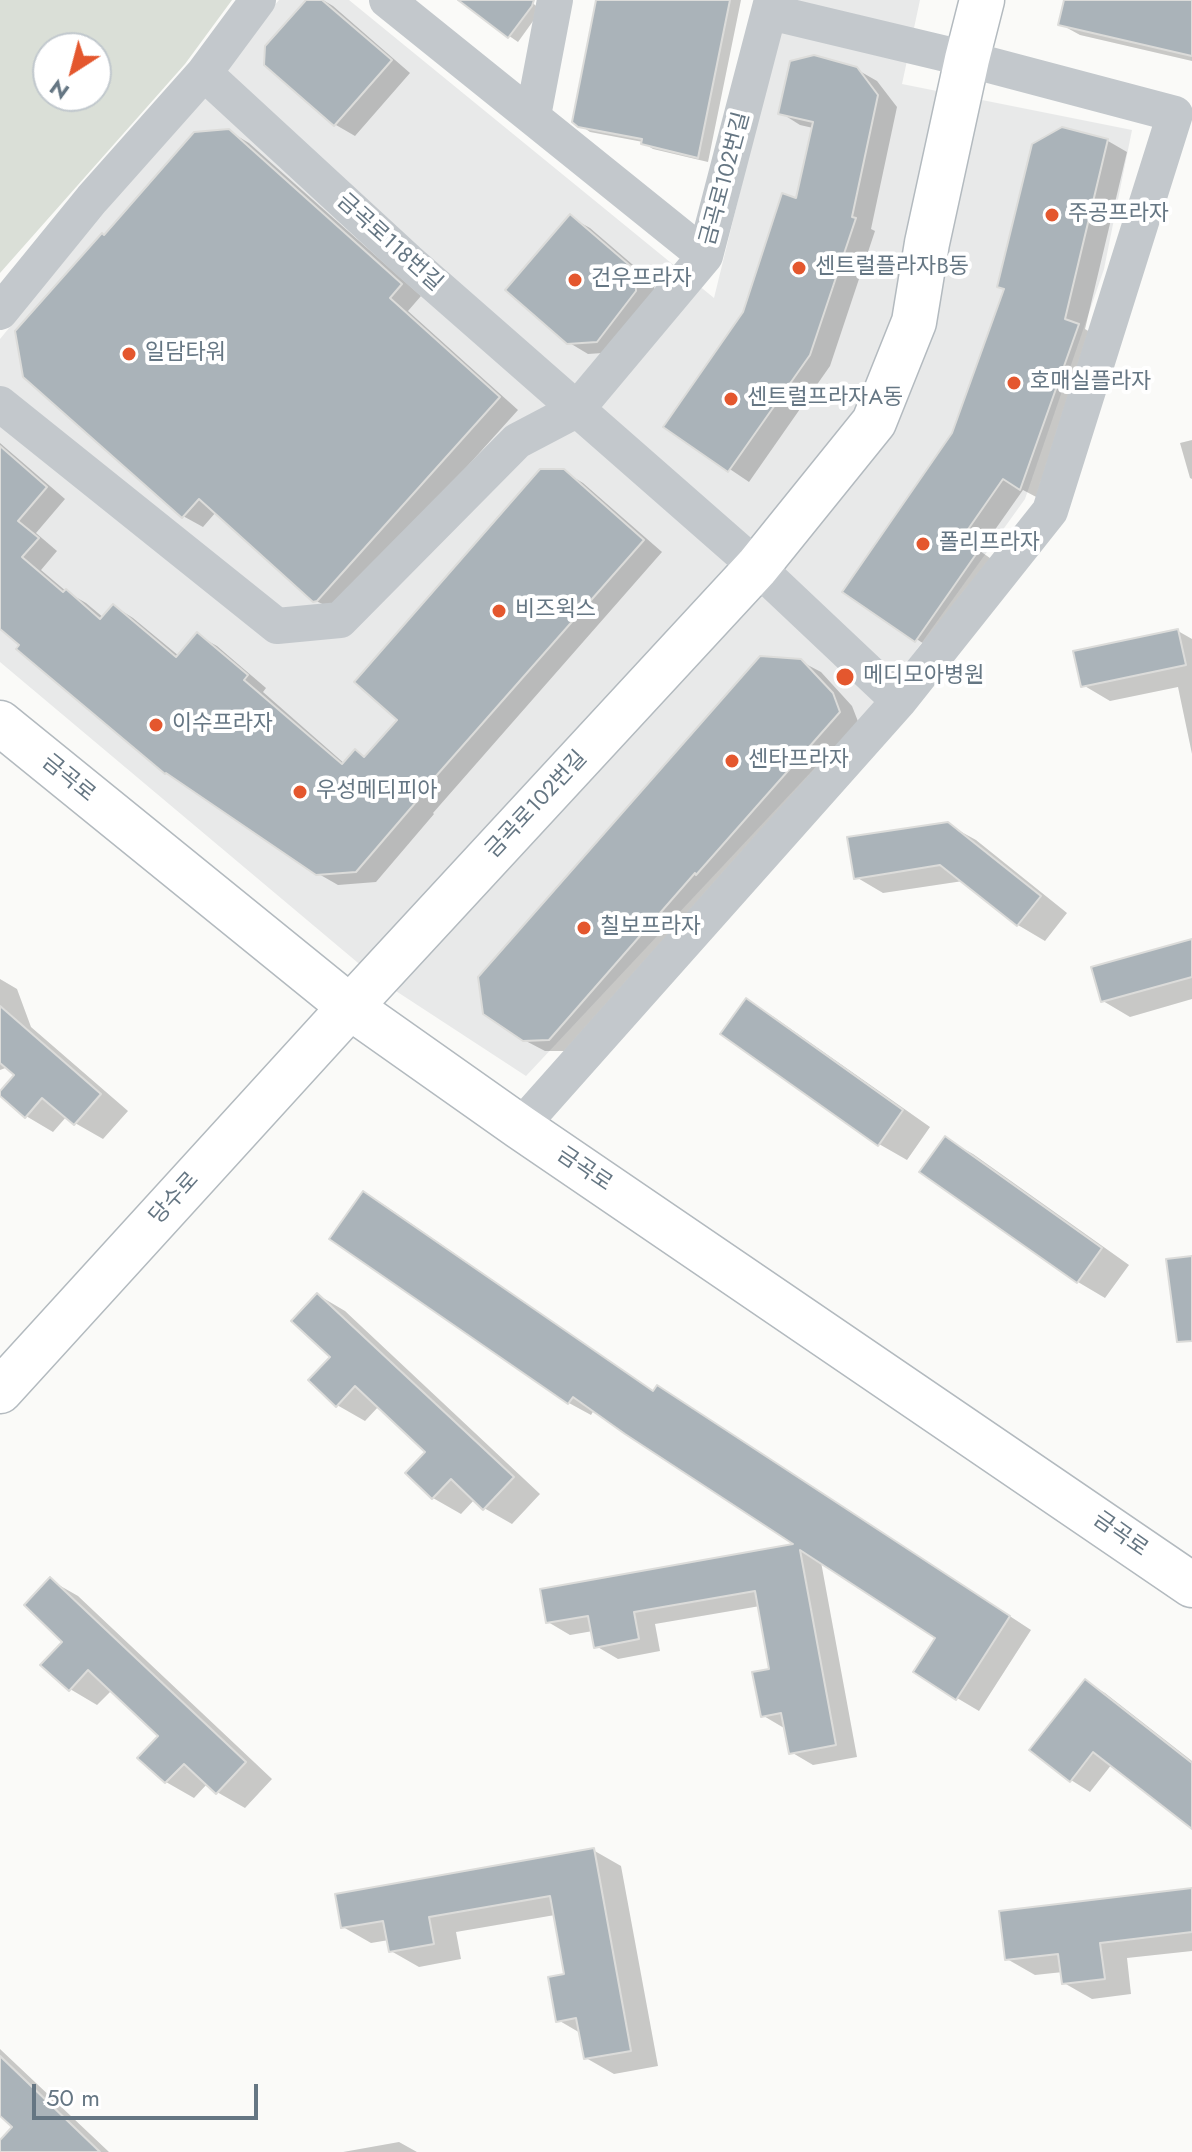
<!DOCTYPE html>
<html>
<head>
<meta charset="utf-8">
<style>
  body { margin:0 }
  #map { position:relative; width:1192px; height:2152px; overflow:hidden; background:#fafaf8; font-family:Jost,sans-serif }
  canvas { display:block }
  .north { position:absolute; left:32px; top:32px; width:80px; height:80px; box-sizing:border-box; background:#fff; border:2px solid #c1c8cd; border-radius:50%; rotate:216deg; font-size:22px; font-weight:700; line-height:32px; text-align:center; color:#657683 }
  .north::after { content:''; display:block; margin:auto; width:28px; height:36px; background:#e4572e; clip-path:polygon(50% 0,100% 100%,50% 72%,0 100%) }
  .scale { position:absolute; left:32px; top:2084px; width:226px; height:36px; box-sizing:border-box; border:4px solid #657683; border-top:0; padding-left:10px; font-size:24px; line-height:28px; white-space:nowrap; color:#657683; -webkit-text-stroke:6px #fff; paint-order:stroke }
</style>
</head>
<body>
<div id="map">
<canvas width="1192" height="2152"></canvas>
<div class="north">N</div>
<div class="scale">50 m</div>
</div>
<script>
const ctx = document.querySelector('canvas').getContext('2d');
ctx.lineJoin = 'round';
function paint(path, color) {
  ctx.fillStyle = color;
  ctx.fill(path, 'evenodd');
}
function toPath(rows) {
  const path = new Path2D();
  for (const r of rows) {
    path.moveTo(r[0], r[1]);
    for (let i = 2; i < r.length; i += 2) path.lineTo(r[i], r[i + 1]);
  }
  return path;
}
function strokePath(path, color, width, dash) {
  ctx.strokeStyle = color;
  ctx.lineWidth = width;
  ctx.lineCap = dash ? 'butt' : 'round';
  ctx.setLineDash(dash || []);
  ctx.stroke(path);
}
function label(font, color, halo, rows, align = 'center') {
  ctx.font = font + ' Jost,"Noto Sans KR",sans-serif';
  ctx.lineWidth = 8;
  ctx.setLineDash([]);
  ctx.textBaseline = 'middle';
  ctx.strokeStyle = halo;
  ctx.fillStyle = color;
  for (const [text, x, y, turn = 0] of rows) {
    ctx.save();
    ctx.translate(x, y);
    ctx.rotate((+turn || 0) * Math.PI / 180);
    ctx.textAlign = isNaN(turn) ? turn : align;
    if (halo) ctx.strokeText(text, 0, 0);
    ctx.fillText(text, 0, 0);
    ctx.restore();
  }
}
const built = toPath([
  [279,0,349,0,714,298,787,0,920,0,902,84,1132,130,1104,269,1025,499,887,691,526,1076,376,978,0,662,0,339]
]);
const green = toPath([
  [0,0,232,0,185,64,0,273],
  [48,48,96,48,96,96,48,96]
]);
const shadow = toPath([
  [308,0,323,0,333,6,410,73,355,136,336,125,266,64],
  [457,0,529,0,541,10,518,42],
  [595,0,741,0,708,162,653,149,643,143,643,142,590,132,580,125,597,4,595,2],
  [1066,0,1192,0,1192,61,1080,35,1060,24],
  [856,69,877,81,897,107,871,229,875,231,830,366,749,482,666,426,745,313,797,201,813,128,800,125,781,113],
  [1062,130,1108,141,1127,152,1085,329,1098,337,1040,499,1023,490,980,551,997,563,936,652,845,591,954,434],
  [229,131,249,143,421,296,408,311,518,410,337,611,314,600,216,512,203,527,183,516,104,237],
  [570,217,590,228,654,283,655,302,617,352,588,354,568,342],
  [1192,440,1192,479,1190,478,1180,443],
  [0,443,65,499,36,533,57,551,41,570,67,592,86,603,104,618,114,606,133,618,179,656,197,635,217,646,266,688,263,692,345,764,355,752,366,758,400,720,563,471,583,483,662,552,433,813,434,814,376,882,338,885,317,873,22,645,0,626],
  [1178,631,1192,639,1192,754,1178,687,1110,701,1083,685],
  [800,661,821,672,852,706,859,724,569,1051,545,1051,524,1040],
  [947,824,976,840,1067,913,1045,941,1018,925,963,881,883,893,856,877],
  [1192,941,1192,999,1130,1017,1103,1001],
  [0,979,17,989,31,1027,128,1111,103,1139,75,1123,67,1116,53,1132,26,1116,16,1075,8,1067,0,1070],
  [747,1001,774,1017,930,1127,907,1160,879,1144],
  [946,1139,973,1154,1129,1265,1105,1298,1078,1282],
  [364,1193,386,1206,654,1392,680,1400,1031,1630,979,1711,957,1698,937,1637,821,1562,857,1757,813,1765,791,1752,784,1728,762,1715,772,1671,760,1606,655,1624,660,1651,618,1659,596,1646,593,1631,570,1635,548,1622,798,1545,594,1410,591,1415,569,1403],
  [318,1295,345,1311,540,1494,512,1524,484,1508,475,1499,461,1514,433,1498,408,1473,428,1452,379,1406,365,1421,337,1405,333,1357],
  [50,1580,78,1596,272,1779,245,1808,217,1792,208,1783,194,1798,166,1782,161,1736,112,1690,97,1705,70,1689,65,1642],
  [1085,1681,1105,1693,1192,1761,1192,1826,1112,1764,1090,1792,1071,1780],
  [593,1850,621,1866,658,2066,614,2074,586,2058,582,2034,558,2020,567,1976,555,1915,456,1932,461,1959,419,1967,391,1951,389,1940,371,1943,343,1927],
  [1192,1890,1192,1951,1127,1958,1131,1994,1092,1999,1064,1983,1063,1972,1035,1975,1007,1959],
  [0,2049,109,2152,0,2152,0,2143,15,2127,0,2113],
  [399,2142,417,2152,343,2152]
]);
const building = toPath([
  [306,0,322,0,392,60,334,126,264,65,265,46,306,0],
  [458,0,534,0,532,6,508,38,458,0],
  [596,0,730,0,698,158,641,144,642,139,578,127,572,122,596,0],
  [1064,0,1192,0,1192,56,1058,25,1064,0],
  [814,55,857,67,878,95,852,217,856,218,810,355,728,472,663,427,743,312,782,193,796,198,813,122,778,114,790,61,814,55],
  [1062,127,1108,139,1065,319,1079,324,1020,490,1003,479,962,538,979,550,915,642,842,592,952,433,1004,289,997,287,1032,144,1062,127],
  [229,129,402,284,390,298,500,397,317,601,313,602,199,499,182,518,23,377,15,331,102,233,104,235,194,132,229,129],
  [570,214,635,270,636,291,597,342,567,344,505,290,570,214],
  [0,446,47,487,18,521,39,538,22,557,63,592,66,589,100,619,113,604,176,657,197,632,248,675,244,680,342,764,355,749,364,757,397,720,354,682,540,469,564,469,644,540,414,801,416,802,356,872,316,875,166,773,165,774,16,649,19,645,0,629,0,446],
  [1178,629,1186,665,1081,687,1073,651,1178,629],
  [760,656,801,659,833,693,840,712,696,875,695,873,549,1040,523,1041,483,1014,478,977,760,656],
  [948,822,1041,896,1017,926,940,865,854,879,847,837,948,822],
  [1192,939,1192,977,1101,1002,1091,967,1192,939],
  [746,998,903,1110,878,1146,720,1034,746,998],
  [0,1006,101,1094,74,1125,42,1098,25,1118,0,1096,0,1091,14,1075,0,1063,0,1006],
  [945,1136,1102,1248,1077,1283,919,1172,945,1136],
  [363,1191,653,1391,657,1385,1010,1616,956,1700,913,1672,935,1638,800,1550,836,1745,789,1754,781,1713,761,1717,752,1672,769,1669,755,1591,634,1612,639,1639,594,1648,588,1616,546,1623,540,1589,793,1544,625,1434,573,1397,568,1404,329,1239,363,1191],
  [1192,1256,1192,1341,1177,1342,1166,1259,1192,1256],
  [317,1293,514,1477,483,1510,451,1479,432,1499,405,1473,425,1452,355,1386,336,1407,308,1380,330,1357,291,1321,317,1293],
  [50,1577,246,1762,216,1794,184,1764,165,1783,137,1758,158,1736,88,1670,69,1691,40,1665,62,1642,24,1605,50,1577],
  [1085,1679,1192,1763,1192,1829,1093,1752,1070,1782,1029,1750,1085,1679],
  [594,1848,631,2051,584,2059,576,2018,556,2022,548,1977,564,1974,550,1896,429,1917,434,1944,389,1952,383,1921,341,1928,335,1894,594,1848],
  [1192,1888,1192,1932,1100,1943,1105,1979,1062,1984,1058,1954,1005,1960,999,1911,1192,1888],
  [0,2056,100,2152,0,2152,0,2140,12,2127,0,2116,0,2056]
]);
const street = toPath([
  [387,0,705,256],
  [204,73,408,261,757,567,899,701],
  [533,116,555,0],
  [0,312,92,199,204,73,258,0],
  [0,404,277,626,340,620,517,441,576,410,705,256,772,0],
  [520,1127,899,701,1050,511,1175,114,967,59,770,12]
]);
const secondary = toPath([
  [0,723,350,1007,520,1127,1192,1585],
  [0,1391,350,1007,757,567,874,422,914,322,927,243,967,59,982,0]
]);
const markers = [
  [1052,215,8,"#e4572e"],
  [799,268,8,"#e4572e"],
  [575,280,8,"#e4572e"],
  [129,354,8,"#e4572e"],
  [1014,383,8,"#e4572e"],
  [731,399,8,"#e4572e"],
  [923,544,8,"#e4572e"],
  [499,611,8,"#e4572e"],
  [845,677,10,"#e4572e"],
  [156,725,8,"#e4572e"],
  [732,761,8,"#e4572e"],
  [300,792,8,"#e4572e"],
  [584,928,8,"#e4572e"]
];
const streetNames = [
  ["금곡로102번길",726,179,-75],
  ["금곡로118번길",389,243,42],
  ["금곡로",68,779,39],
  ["금곡로102번길",537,805,-47],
  ["금곡로",584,1170,34],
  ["당수로",175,1199,-48],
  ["금곡로",1120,1535,35]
];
const poiNames = [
  ["주공프라자",1068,215],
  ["센트럴플라자B동",815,268],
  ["건우프라자",591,280],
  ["일담타워",145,354],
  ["호매실플라자",1030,383],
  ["센트럴프라자A동",747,399],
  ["폴리프라자",939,544],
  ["비즈윅스",515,611],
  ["메디모아병원",863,677],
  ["이수프라자",172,725],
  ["센타프라자",748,761],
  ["우성메디피아",316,792],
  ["칠보프라자",600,928]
];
paint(built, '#e8e9e9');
paint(green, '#dadfd7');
paint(shadow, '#0003');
paint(building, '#aab3b9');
strokePath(building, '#dcdcda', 2);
strokePath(secondary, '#b3babf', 47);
strokePath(street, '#c3c8cc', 36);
strokePath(secondary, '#fff', 44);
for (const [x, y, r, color] of markers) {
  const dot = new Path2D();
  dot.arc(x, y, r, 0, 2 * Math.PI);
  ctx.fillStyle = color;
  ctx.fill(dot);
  strokePath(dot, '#fff', 3);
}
label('22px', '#657683', '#fff', streetNames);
label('22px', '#657683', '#fff', poiNames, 'left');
</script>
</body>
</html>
